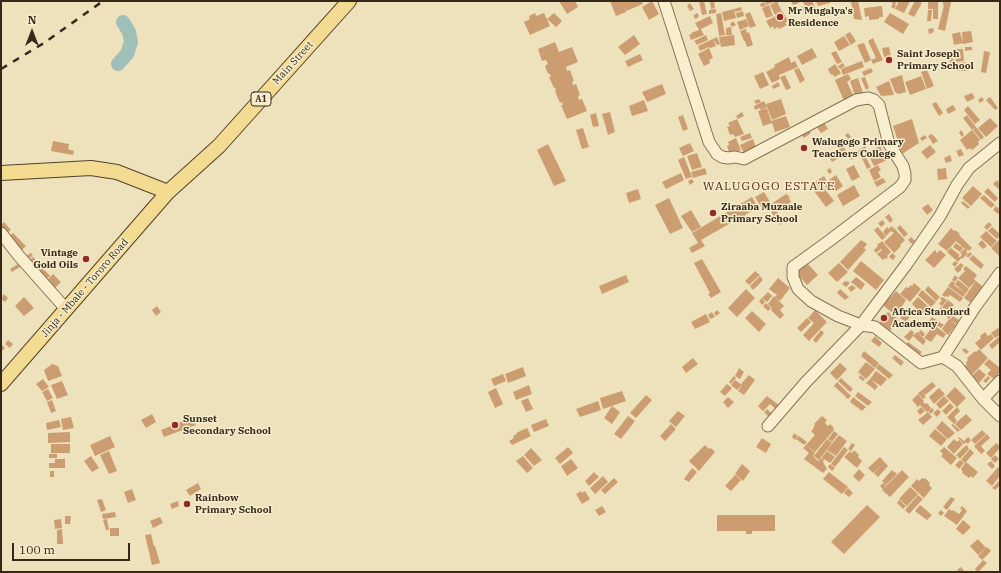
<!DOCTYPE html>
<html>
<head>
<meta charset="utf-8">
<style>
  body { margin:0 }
  #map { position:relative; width:1001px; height:573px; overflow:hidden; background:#eee2bc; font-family:"IBM Plex Serif",serif }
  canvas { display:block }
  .frame { position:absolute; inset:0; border:2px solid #34291b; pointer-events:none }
  .north { position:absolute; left:12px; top:12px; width:40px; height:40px; -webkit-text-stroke:3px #f5eccc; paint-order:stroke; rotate:0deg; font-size:11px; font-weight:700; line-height:16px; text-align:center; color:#34291b }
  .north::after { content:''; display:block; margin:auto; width:14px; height:18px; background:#34291b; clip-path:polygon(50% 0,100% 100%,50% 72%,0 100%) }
  .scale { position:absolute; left:12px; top:543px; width:118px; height:18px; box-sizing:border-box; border:2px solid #34291b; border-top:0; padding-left:5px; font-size:12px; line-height:14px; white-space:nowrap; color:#34291b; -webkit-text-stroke:3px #f5eccc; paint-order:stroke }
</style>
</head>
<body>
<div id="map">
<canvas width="1001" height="573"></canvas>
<div class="frame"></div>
<div class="north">N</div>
<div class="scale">100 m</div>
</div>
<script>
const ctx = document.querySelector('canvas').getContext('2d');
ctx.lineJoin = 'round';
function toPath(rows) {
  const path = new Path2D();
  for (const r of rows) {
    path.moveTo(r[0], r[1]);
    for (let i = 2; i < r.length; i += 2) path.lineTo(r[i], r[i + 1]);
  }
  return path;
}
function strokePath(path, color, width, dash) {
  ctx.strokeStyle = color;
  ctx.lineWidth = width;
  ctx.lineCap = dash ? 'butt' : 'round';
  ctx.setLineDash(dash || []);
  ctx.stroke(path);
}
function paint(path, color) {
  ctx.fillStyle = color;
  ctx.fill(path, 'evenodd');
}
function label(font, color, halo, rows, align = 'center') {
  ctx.font = font + ' "IBM Plex Serif",serif';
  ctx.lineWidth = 3;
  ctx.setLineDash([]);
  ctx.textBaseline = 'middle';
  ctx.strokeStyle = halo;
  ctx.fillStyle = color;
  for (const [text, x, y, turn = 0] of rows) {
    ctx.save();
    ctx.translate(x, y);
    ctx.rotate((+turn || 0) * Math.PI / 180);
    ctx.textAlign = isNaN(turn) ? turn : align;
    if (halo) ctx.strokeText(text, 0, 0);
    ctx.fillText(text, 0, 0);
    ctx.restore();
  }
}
const river = toPath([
  [118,64,127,54,131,42,129,32,123,22]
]);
const building = toPath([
  [559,1,575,1,578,7,567,14],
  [610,1,642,1,643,4,626,11,624,7,626,12,616,16],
  [652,1,659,14,649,20,642,7],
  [699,1,704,1,707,14,702,15],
  [710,1,714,1,715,8,711,9],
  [769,1,774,1,774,2,766,5,765,2],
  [777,1,782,12,775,15,770,5],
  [791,1,798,1,799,3,793,5],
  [802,1,812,1,816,9,809,13,807,10,804,12,802,7,805,5],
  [816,1,829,1,830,3,818,6],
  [851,1,858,1,862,20,854,19],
  [888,1,897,1,895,5,896,6,894,9,891,7,893,3],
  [899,1,910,1,904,13,895,9],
  [915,1,918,1,922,3,914,17,908,14],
  [928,1,938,1,938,19,933,19,933,9,928,9],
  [943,1,951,2,945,31,938,29,944,5,943,5],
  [764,2,766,6,761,7,760,4],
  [690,3,694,9,690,11,687,6],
  [769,5,773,16,766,18,762,8],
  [882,6,883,17,879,17,879,19,869,20,869,16,865,17,864,8],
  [741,7,742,10,735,12,734,9],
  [716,9,716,13,709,14,709,10],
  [734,9,736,18,724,21,722,12],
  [928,10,932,10,931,21,927,21],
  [743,11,744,16,737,18,736,13],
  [750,12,756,26,750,28,745,14],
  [783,12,788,21,785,23,787,25,779,29,778,27,774,29,773,26,770,28,766,21],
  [535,13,536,16,544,13,550,26,530,35,524,22,530,19,529,16],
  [554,13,562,21,556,27,547,19],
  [697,13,699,16,696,19,693,16],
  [721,13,725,35,719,36,716,14],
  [890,13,909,24,903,34,884,22],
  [710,16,713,23,701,29,704,35,691,40,689,35,692,34,691,33,699,30,695,23],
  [746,19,749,26,740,30,737,22],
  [733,21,736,25,732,27,730,24],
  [731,27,732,35,726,35,726,28],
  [933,28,934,32,929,34,928,29],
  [746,29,747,33,749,32,753,45,747,47,745,41,744,41,740,31],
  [971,31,973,42,963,44,962,32],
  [850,32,856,41,851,45,845,35],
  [960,32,963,43,954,45,952,34],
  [634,35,640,44,625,55,618,47],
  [706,35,708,40,697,45,694,41],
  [734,35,735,45,721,47,719,37],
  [844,36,850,45,839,51,834,42],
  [717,37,720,44,717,45,713,39],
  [873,38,883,60,873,64,871,60,876,58,868,41],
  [713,39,716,46,710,48,709,47,700,51,698,46],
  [555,42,559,52,572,47,578,62,566,67,567,71,570,70,574,81,572,82,573,85,576,84,580,95,578,96,579,100,582,99,587,111,567,119,561,105,563,105,562,102,560,103,555,91,556,91,555,87,554,88,549,77,551,77,549,73,548,74,545,66,548,64,546,60,542,61,538,49],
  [864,43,871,60,865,63,857,45],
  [889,47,891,56,884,57,882,48],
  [965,47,972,47,972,50,965,51],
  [709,48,713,58,709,60,710,63,704,66,698,54],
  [812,48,817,57,802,65,797,56],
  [955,49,963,49,964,61,956,62,955,55,953,55,955,69,951,70,948,52,955,51],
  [836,51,842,62,837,64,831,53],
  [984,51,990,52,986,73,981,72],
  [640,54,643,60,628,67,625,61],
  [789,57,791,63,795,61,798,67,779,75,779,76,780,79,772,83,766,72,775,67,774,65],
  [862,61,864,67,843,75,841,69],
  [966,62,967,71,957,71,957,63],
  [843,63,845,66,840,69,838,66],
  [835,64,841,73,835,77,832,74,831,75,828,69],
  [799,68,805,80,800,83,794,70],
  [871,68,873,72,864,76,862,72],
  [927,70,934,86,927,89,921,72],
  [763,72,769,85,760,89,754,76],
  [848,74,851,79,847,82,854,97,844,101,835,80],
  [785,75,791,88,786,90,780,77],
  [902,75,906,92,898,94,895,92,890,79],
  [921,76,926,89,910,95,905,82],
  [865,77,869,88,866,90,861,78],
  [858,78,863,93,855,96,850,81],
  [889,81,894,95,881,96,876,87],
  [778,82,780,86,773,89,772,86],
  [662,84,666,94,647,102,642,92],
  [972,93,975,98,967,102,964,96],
  [982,97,984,100,980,103,978,100],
  [990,97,998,108,995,110,986,100],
  [759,99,761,102,756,104,754,101],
  [781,99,786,114,772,120,766,104],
  [644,100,648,111,632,116,629,106],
  [764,101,767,107,761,110,760,108,755,110,754,106],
  [936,102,943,113,939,116,932,104],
  [953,105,956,110,948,114,946,109],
  [968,106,980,120,975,124,964,110],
  [767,108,771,121,786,116,790,127,775,132,772,123,763,126,758,111],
  [610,112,615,132,608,135,602,114],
  [742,112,744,116,738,119,736,116],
  [596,113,599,126,593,127,590,115],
  [683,115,688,129,683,131,678,117],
  [967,115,976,127,972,130,963,118],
  [990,118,998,126,986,137,978,128],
  [737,119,744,134,735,137,733,134,730,135,727,127,730,126,728,123],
  [912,119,919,143,902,154,893,126],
  [823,121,828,129,821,133,816,126],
  [976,127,984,137,981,140,973,130],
  [583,128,589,147,582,149,576,130],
  [808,129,811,133,804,138,801,134],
  [961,130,964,134,962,137,959,133],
  [972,130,980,140,978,142,979,144,972,150,970,148,967,150,960,140],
  [750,133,752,138,742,141,740,137],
  [848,133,851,137,848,139,845,135],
  [932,134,938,141,933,144,928,136],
  [925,135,927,138,922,141,920,138],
  [736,138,741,150,730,154,727,146,729,145,728,142],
  [753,139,756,148,744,153,740,145],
  [53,141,69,144,68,149,74,151,73,155,51,151],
  [690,143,694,151,683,156,679,148],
  [548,144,566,181,554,186,537,150],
  [930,145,936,152,927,159,921,152],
  [843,146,847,153,832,162,828,155],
  [865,146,867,150,851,160,849,157],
  [880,146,887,160,874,166,867,152],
  [961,149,964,155,959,157,956,151],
  [697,153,702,167,692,170,687,156],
  [864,154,871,167,867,169,861,156],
  [950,155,952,161,946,163,944,158],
  [684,157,692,177,686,179,678,160],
  [854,165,860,177,852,181,846,169],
  [878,165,881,170,878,172,881,177,874,181,869,170],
  [705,168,707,174,693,178,691,172],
  [830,168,832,172,829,174,827,170],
  [946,168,947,179,938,180,937,169],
  [681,173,684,180,666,189,662,182],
  [836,175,843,186,836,191,829,180],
  [824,176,827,181,815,188,812,184],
  [883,178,886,182,877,187,874,182],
  [692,179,694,182,690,185,688,181],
  [997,180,1000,184,1000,190,993,184],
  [828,181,832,188,828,191,824,184],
  [822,185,834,201,826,207,814,191],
  [854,185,860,196,843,206,837,195],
  [973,186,982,194,971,206,962,198],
  [988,188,998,198,995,202,984,192],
  [638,189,641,199,629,203,626,193],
  [764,192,772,205,763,210,755,197],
  [786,194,790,197,781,203,789,198,791,202,779,210,776,206,771,204],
  [984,195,995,205,991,208,980,198],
  [752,197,758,207,745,215,747,219,738,224,736,220,701,240,705,246,692,253,689,248,698,243,692,233],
  [669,198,683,228,670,234,655,205],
  [963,201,970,207,968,209,961,203],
  [928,204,933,210,927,215,922,208],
  [996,206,1000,210,1000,212,998,214,993,210],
  [775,209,784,222,780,225,771,212],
  [691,210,701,227,692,232,681,216],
  [889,214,893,220,890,223,885,217],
  [883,220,885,224,881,227,878,223],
  [4,222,11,230,6,234,1,229,1,225],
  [989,222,992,225,987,230,984,227],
  [900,225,908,234,904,237,897,228],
  [891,226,894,228,886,236,883,232,887,227,889,229],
  [878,227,886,237,882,240,874,230],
  [992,227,1000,234,1000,236,997,239,988,231],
  [894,228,905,240,900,245,901,246,894,253,884,242,894,233,891,231],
  [951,228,954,231,955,230,960,234,959,235,972,248,969,251,968,249,966,252,968,253,962,259,960,257,962,254,960,253,964,249,966,250,956,241,947,251,938,244],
  [986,231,997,241,991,247,980,237],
  [13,233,26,246,21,251,8,237],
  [911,237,915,241,912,244,908,240],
  [1000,239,1000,255,999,256,991,248],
  [861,240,867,244,864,248,866,250,848,270,840,262],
  [982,240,987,246,983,249,978,244],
  [882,241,891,252,887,256,888,257,886,259,885,258,883,260,877,254,882,250,881,249,876,253,874,250,878,246,877,245],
  [956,243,963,248,960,252,953,247],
  [951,248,960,255,958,256,961,258,958,262,947,252],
  [935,250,937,253,940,250,946,255,934,268,925,260],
  [970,252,972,254,968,258,966,256],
  [31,253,33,256,29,258,27,255],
  [892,253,896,256,893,260,889,257],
  [973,255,984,265,981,269,969,259],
  [33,257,39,263,35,267,29,260],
  [702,259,721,292,711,298,708,294,710,293,694,263],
  [861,261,884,280,876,290,853,271],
  [955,261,958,263,955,267,952,264],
  [807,263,818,275,807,285,796,273],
  [839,263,848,272,837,282,828,273],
  [961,263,964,266,961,268,962,269,958,273,954,269],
  [18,264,20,267,12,272,10,269],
  [39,264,50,276,45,280,34,268],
  [966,266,977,275,974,279,969,275,976,281,969,288,958,278,965,271,963,269],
  [755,271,760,275,749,285,745,281],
  [53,274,61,282,54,289,46,281],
  [626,275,629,282,602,294,599,286],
  [955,275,958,278,955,282,952,280],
  [760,276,763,280,753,290,750,286],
  [856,277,865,284,861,290,851,282],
  [778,278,790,288,780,301,775,297,777,295,769,289],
  [958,280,969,289,963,297,948,286,952,281,955,283,954,285,964,292,955,284],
  [845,281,846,282,847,281,850,283,846,287,842,284],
  [976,281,986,289,974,305,964,298],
  [914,283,921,289,910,302,900,294,906,287,908,288,911,285,912,286],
  [852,285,856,288,851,292,848,288],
  [928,286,940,297,936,301,925,290],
  [948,287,963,298,960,302,950,295,948,297,946,296,945,297,942,295],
  [746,289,755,298,737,317,728,308],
  [840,289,849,297,845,300,837,293],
  [922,290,936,302,931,307,918,295],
  [896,291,906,300,896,316,883,305],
  [768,292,772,296,767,302,762,298],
  [4,294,8,298,5,302,1,299],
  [774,296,784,306,780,310,784,315,780,319,771,310,772,308,768,304],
  [24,297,34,308,24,316,15,306],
  [918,297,930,308,923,315,912,304],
  [942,297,947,300,942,306,939,304,942,300,940,299],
  [762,298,765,302,762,305,759,301],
  [948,300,954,305,948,312,942,307],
  [766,303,771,308,768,311,763,306],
  [157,306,161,312,156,316,152,310],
  [941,307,948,313,945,316,938,310],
  [907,308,913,312,906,322,900,318],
  [717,310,720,313,716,316,714,313],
  [815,310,827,322,809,341,803,335,814,323,808,318],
  [752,311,766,324,759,332,745,318],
  [712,312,715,317,710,319,708,315],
  [888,312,899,320,889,332,879,324,881,321,879,320,885,313,886,314],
  [949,313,952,316,949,319,946,316],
  [706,314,710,322,695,329,691,322],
  [953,316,959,320,956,324,950,320],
  [932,317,944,325,941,328,929,321],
  [807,318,811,322,801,332,797,328],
  [949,319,956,325,948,335,942,329],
  [934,325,946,334,943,338,937,334,931,342,924,338],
  [998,328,1000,331,1000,335,995,338,991,333],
  [821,330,824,333,816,343,813,340],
  [911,330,914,332,913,334,914,335,917,332,926,341,923,345,913,336,909,341,904,337],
  [921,330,925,334,923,337,918,333],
  [985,332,988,336,991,334,994,338,981,350,975,343,981,338,980,336],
  [875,336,882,343,879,347,871,341],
  [1000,336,1000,342,992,349,989,345],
  [8,340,13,344,10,348,5,344],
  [908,342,922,352,919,355,905,345],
  [1,344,5,348,1,352],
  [965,348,969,352,966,354,962,350],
  [979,349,988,358,972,375,964,367,967,364,966,363,968,360,967,358,975,351,976,352],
  [864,351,879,363,875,368,861,356],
  [895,355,904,362,901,366,892,358],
  [693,358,698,364,686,373,682,367],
  [989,359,1000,368,1000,372,994,379,987,374,991,370,984,364],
  [866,362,875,369,866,379,858,372],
  [840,363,847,369,837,380,830,373],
  [52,364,58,366,62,376,48,381,44,370],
  [879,364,893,375,889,379,876,368],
  [523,367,526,376,508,383,505,374],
  [739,368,744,372,740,379,735,376],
  [979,369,986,375,979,383,972,376],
  [876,371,887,379,881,386,870,379],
  [503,374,506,381,494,386,491,379],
  [749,375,755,380,744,395,738,391,742,385,741,384],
  [860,375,865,379,863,381,859,378],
  [734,376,736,378,731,384,729,382],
  [988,376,990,378,986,383,983,381],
  [841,378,853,389,850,392,838,381],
  [43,379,49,387,42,391,36,384],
  [870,379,878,386,875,390,866,383],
  [735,380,742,385,737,390,731,385],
  [62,381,68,395,57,399,51,385],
  [837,382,848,393,845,396,834,386],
  [932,382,936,386,925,395,921,391],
  [727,384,732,388,725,396,720,392],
  [529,385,532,394,516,400,513,392],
  [955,387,966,398,957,407,946,396],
  [496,388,503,404,495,408,488,392],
  [939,388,945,394,934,404,929,397],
  [48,389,53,398,47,401,42,392],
  [622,391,626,401,603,409,600,398],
  [921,391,926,397,923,399,918,393],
  [858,392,872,402,868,406,855,396],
  [848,393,851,396,848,399,845,397],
  [918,394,924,401,923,402,925,404,927,403,931,408,927,412,920,405,918,407,912,400],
  [646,395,652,400,636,418,630,413],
  [767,396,780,406,777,410,770,404,763,411,758,406],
  [944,396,949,401,940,409,936,404],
  [728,397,734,402,728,408,723,402],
  [853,397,866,407,862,411,850,402],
  [528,398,533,409,526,412,521,401],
  [52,400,56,411,51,413,47,402],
  [598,401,601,410,580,417,576,409],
  [950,403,954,407,946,415,942,411],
  [612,406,620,412,612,424,604,418],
  [921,407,925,411,920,415,917,411],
  [957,407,960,411,954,417,957,421,954,424,947,417],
  [932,408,934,410,931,414,928,411],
  [767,409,773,415,770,418,764,412],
  [938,409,941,412,937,417,933,413],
  [678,411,685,416,676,427,669,421],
  [928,412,932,417,923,425,918,420],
  [152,414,156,422,146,428,141,420],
  [966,414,972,420,961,430,955,424],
  [628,416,635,421,621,439,614,434],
  [822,416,827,420,825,423,828,426,830,424,834,428,833,429,834,430,815,452,806,445,815,435,811,431,814,428,813,428,815,425,814,424],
  [71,417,74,428,63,430,61,419],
  [193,417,196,425,164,437,161,430],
  [546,419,549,426,534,432,531,425],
  [59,420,61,427,47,430,46,423],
  [942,421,955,433,948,439,936,428],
  [671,424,676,429,665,441,660,436],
  [953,424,960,430,958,432,951,425],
  [527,428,531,436,512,445,509,441,514,438,513,436,517,434,516,433],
  [935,429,947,439,941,446,929,436],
  [982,430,986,434,975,444,971,440],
  [834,431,838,434,832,442,828,439],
  [70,432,70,442,48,443,48,433],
  [794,433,798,436,795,440,792,437],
  [987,434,990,438,981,446,985,451,981,454,974,446],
  [839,435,847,441,836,456,827,450],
  [110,436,115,447,95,456,90,445],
  [799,436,807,442,804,445,796,439],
  [959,437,966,443,964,444,958,438],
  [968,437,971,440,968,444,964,441],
  [762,438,771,444,766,453,756,447],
  [827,439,832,443,819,460,814,456],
  [954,439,957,442,959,440,963,444,954,454,947,447],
  [852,443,855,445,851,451,848,449],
  [996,443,1000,446,1000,448,991,458,986,453],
  [51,444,70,444,70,453,51,453],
  [705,445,709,449,711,448,715,452,699,471,689,461],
  [806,445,815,453,813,456,818,461,822,458,824,459,822,457,827,451,835,457,830,463,824,459,823,462,827,469,823,473,804,459,809,453,803,448],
  [967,445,969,449,960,459,956,455,965,446,966,446],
  [568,447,573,453,560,464,555,458],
  [844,447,848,450,835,467,831,464],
  [944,447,957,458,951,465,941,456,943,454,940,451],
  [531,448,542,460,534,466,524,455],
  [970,449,974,453,965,463,961,460],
  [854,450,859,455,858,457,862,461,857,468,844,457,850,451,852,453],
  [109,451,117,471,109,474,100,455],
  [49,454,57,454,57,458,49,458],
  [995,455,999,459,995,463,991,459],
  [91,456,99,468,92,472,84,461],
  [523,456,533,468,527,473,516,461],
  [880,457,888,466,878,477,874,473,882,465,873,473,868,468],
  [55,459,65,459,65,468,49,468,49,463,55,463],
  [571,459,578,468,567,476,561,466],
  [960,460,964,463,959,469,955,465],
  [991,461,995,466,992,469,987,464],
  [966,462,978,472,973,478,971,476,969,478,962,473,963,472,961,469],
  [742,464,750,471,743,481,735,474],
  [830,464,835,468,832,471,828,467],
  [998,467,1000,469,1000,476,992,486,986,481],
  [692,468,697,472,689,482,684,479],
  [859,469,865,475,859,482,853,476],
  [892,470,897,474,886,485,882,481],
  [902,470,909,477,890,497,882,490],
  [50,471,54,471,54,477,50,477],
  [594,472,599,477,589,486,585,481],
  [829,472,848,487,842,494,823,479],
  [735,475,741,480,731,491,725,486],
  [603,476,608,482,595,494,590,488],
  [614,478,618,482,605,494,601,490],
  [922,478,924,479,925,478,930,483,929,485,932,488,924,498,911,486,917,479,919,481],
  [1000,480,1000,485,995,490,992,488],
  [198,483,201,489,190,496,186,490],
  [883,483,886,485,883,489,880,486],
  [910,487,918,494,907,506,899,499],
  [848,488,853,493,849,497,844,493],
  [132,489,136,500,128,503,124,492],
  [581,491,582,493,585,491,590,499,582,504,576,494],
  [918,495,923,499,909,514,905,510],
  [951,497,955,499,947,510,943,507],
  [102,499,106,510,101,512,97,500],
  [899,500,906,506,903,509,897,503],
  [178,501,179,506,172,509,170,504],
  [867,505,880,517,844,554,831,542],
  [920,505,932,515,927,520,915,511],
  [602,506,606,512,599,516,595,510],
  [962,506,967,511,957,525,944,516,949,509,952,511,953,510,959,514,962,510,960,509],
  [941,510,944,513,941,516,938,513],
  [115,512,116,517,103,519,102,514],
  [717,515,775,515,775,531,752,531,752,534,746,534,746,531,717,531],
  [65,516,71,516,70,524,65,524],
  [160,517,163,523,153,528,150,521],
  [61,519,62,528,55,529,54,520],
  [107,519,109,530,106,530,103,520],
  [963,520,971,527,963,535,956,529],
  [110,528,119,528,119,536,110,536],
  [62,529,63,544,57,544,57,530],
  [151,534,154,546,155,546,160,563,152,565,145,535],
  [978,539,986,548,978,555,970,546],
  [987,547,991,551,982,560,978,556],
  [983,560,987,563,978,572,975,569],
  [961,567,965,572,957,572,958,571,957,570]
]);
const minor = toPath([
  [664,1,709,142,717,154,722,157,728,158,735,157,744,159,856,100,868,98,874,100,879,105,889,144,903,166,905,174,905,180,900,187,829,241,793,267,793,277,798,289,811,301,838,316,861,325,875,327,921,363,943,357,957,366,983,399,1000,416],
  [1,233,19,256,66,309],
  [943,357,975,307,1000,273],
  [983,399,1000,381],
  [768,426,806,382,861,325,906,265,940,216,957,185,969,168,1000,143]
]);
const major = toPath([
  [1,173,91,168,117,172,168,192],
  [1,384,168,192,219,146,349,1]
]);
const rail = toPath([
  [1,69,44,43,103,1]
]);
const markers = [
  [780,17,4,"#942c26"],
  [889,60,4,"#942c26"],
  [804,148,4,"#942c26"],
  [713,213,4,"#942c26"],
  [86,259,4,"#942c26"],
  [884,318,4,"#942c26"],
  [175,425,4,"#942c26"],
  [187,504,4,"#942c26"]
];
const shields = [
  [261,99,20]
];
const shieldNames = [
  ["A1",261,99]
];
const poiNames = [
  ["Mr Mugalya's",788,11],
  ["Residence",788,23],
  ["Saint Joseph",897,54],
  ["Primary School",897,66],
  ["Walugogo Primary",812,142],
  ["Teachers College",812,154],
  ["Ziraaba Muzaale",721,207],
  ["Primary School",721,219],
  ["Vintage",78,253,"right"],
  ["Gold Oils",78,265,"right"],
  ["Africa Standard",892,312],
  ["Academy",892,324],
  ["Sunset",183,419],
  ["Secondary School",183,431],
  ["Rainbow",195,498],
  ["Primary School",195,510]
];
const streetNames = [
  ["Main Street",293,63,-48],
  ["Jinja - Mbale - Tororo Road",85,288,-49]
];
const quarterNames = [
  ["WALUGOGO ESTATE",769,187]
];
strokePath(river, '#a0bfb8', 14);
paint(building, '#cc9d71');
strokePath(minor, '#857256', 13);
strokePath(major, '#52402b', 16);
strokePath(minor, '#f9efcf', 11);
strokePath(major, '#f3db92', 14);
strokePath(rail, '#34291b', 2.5, [7, 7]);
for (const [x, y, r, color] of markers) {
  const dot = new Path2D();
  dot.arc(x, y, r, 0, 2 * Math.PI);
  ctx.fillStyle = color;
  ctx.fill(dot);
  strokePath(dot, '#f5eccc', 1.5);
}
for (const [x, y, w] of shields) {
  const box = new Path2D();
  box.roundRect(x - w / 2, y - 7, w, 14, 3);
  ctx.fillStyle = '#f5eccc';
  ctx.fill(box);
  strokePath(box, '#34291b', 1);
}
label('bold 9px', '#34291b', null, shieldNames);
label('bold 10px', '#34291b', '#f5eccc', poiNames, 'left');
label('10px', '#34291b', '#f5eccc', streetNames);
ctx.letterSpacing = '1px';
label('12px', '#612e1a', '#f5eccc', quarterNames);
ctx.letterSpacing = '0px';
</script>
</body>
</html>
